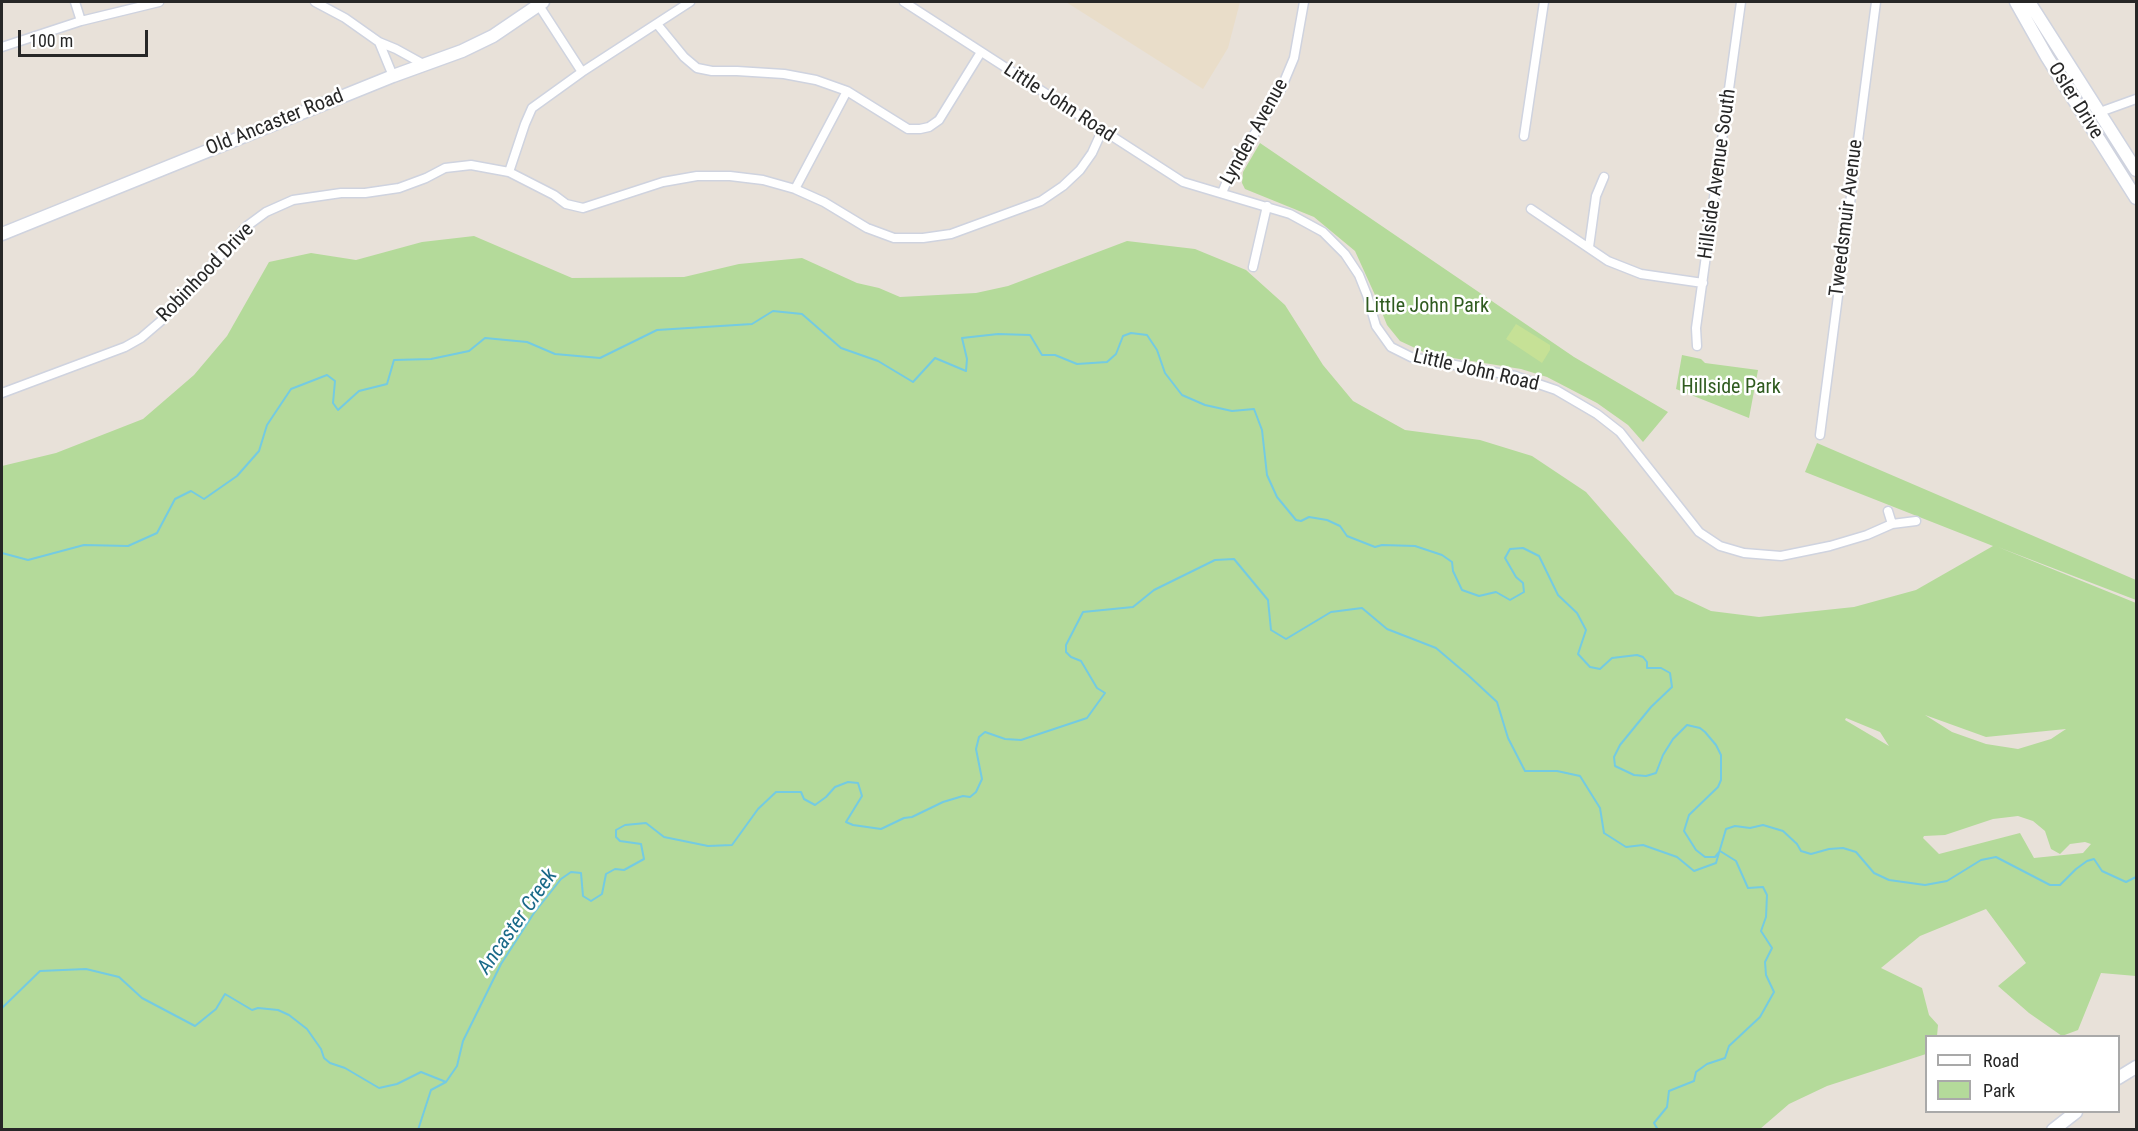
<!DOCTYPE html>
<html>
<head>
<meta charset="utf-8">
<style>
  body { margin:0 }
  #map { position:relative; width:2138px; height:1131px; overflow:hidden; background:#e8e1d9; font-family:"Roboto Condensed",sans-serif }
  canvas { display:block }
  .frame { position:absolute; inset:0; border:3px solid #272727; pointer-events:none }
  .legend { position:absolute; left:1925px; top:1035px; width:195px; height:78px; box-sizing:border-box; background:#fff; border:2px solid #a9a9a9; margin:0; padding:8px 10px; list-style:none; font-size:18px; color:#272727 }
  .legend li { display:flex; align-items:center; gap:12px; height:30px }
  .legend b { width:30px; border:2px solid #a9a9a9 }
  .scale { position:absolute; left:18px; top:30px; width:130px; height:27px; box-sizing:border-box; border:3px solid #272727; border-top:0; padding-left:8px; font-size:18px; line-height:21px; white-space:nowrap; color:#272727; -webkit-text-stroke:4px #fff; paint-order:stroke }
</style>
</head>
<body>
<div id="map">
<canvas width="2138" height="1131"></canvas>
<div class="frame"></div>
<ul class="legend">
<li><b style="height:8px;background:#fff"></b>Road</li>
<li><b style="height:16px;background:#b4da9a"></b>Park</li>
</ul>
<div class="scale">100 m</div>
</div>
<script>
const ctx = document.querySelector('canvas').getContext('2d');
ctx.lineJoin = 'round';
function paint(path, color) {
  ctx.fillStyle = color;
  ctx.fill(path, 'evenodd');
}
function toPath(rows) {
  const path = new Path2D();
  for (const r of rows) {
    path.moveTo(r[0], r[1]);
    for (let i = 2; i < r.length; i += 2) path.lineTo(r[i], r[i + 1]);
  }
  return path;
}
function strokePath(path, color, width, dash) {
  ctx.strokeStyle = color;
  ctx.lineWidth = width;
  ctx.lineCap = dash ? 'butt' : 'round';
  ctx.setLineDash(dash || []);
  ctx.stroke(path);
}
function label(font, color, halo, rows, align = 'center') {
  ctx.font = font + ' "Roboto Condensed",sans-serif';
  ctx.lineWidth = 5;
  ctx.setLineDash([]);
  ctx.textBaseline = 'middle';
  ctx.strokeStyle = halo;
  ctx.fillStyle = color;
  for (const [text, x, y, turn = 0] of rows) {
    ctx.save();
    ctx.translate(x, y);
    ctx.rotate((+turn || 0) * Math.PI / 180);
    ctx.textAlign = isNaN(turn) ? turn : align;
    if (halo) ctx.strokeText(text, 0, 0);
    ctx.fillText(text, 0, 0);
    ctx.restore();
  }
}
const education = toPath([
  [1066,2,1240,2,1228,48,1203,89]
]);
const green = toPath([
  [1260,143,1574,357,1668,412,1643,442,1628,425,1597,403,1547,377,1521,369,1428,354,1400,341,1387,325,1375,295,1355,251,1314,217,1245,189,1242,183,1243,172],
  [474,236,572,278,684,277,739,264,802,258,857,283,879,288,900,297,976,293,1008,286,1127,241,1195,249,1246,270,1285,305,1323,365,1353,401,1405,430,1480,440,1532,456,1586,492,1675,594,1711,611,1759,617,1854,607,1916,590,1993,546,1805,472,1817,443,2136,580,2136,600,1998,547,2136,603,2136,976,2101,973,2078,1030,2062,1036,2029,1013,1998,986,2026,963,1986,909,1920,936,1881,968,1922,988,1929,1015,1938,1025,1937,1036,1926,1036,1926,1054,1827,1086,1789,1104,1760,1129,2,1129,2,466,56,453,143,419,194,375,227,336,269,262,311,253,356,260,422,242],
  [1925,715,1986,737,2066,729,2051,739,2018,749,1986,744,1952,732],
  [1846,718,1880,732,1889,746,1845,720],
  [2018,816,2033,821,2045,831,2051,849,2060,854,2070,844,2085,842,2091,844,2083,853,2034,858,2020,833,1939,854,1923,838,1924,836,1945,835,1993,819],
  [1682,355,1701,359,1705,363,1758,370,1749,418,1676,389]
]);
const pitch = toPath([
  [1516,324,1550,345,1550,350,1542,363,1506,339]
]);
const stream = toPath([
  [2,553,28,560,84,545,128,546,157,533,175,499,191,491,204,499,237,476,259,451,267,425,291,389,327,375,335,381,333,403,338,410,359,391,387,384,394,360,431,359,469,351,485,338,527,342,555,354,600,358,657,330,752,324,773,311,802,314,841,348,878,361,913,382,935,358,966,371,967,359,962,338,998,334,1030,335,1042,355,1055,355,1077,364,1107,362,1116,354,1123,336,1131,333,1147,335,1157,350,1165,373,1182,395,1205,405,1232,411,1254,409,1262,430,1267,475,1277,497,1296,520,1301,521,1309,517,1327,520,1340,526,1347,536,1375,547,1382,545,1415,546,1442,555,1452,562,1453,571,1462,590,1479,596,1496,592,1510,600,1524,592,1523,583,1516,577,1505,558,1510,549,1523,548,1539,556,1558,595,1577,613,1586,630,1578,654,1590,667,1600,669,1612,658,1637,655,1643,657,1647,662,1647,668,1661,668,1670,673,1672,687,1651,707,1620,745,1614,757,1615,766,1634,775,1646,776,1656,773,1663,755,1673,739,1687,725,1700,728,1705,732,1716,745,1721,755,1721,780,1718,787,1689,815,1684,831,1696,850,1705,857,1715,857,1720,851],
  [2,1008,40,971,86,969,119,977,142,998,195,1026,216,1009,225,994,252,1010,258,1008,278,1010,289,1015,307,1029,321,1049,324,1058,330,1063,345,1068,379,1088,397,1084,421,1072,446,1082],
  [418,1130,431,1090,446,1082,457,1066,463,1041,501,964,534,913,561,879,571,872,581,873,583,896,591,901,602,894,606,874,615,869,624,870,644,859,641,844,620,841,616,837,616,830,625,825,646,823,664,837,708,846,732,845,758,809,776,792,801,792,804,799,815,805,826,797,835,787,848,782,858,783,862,796,846,822,853,825,881,829,904,818,912,817,943,802,963,796,970,797,976,792,982,779,976,749,979,737,985,732,1005,739,1021,740,1087,718,1105,693,1097,688,1081,661,1071,657,1066,652,1066,645,1083,612,1133,607,1154,590,1215,560,1234,559,1268,600,1271,630,1286,639,1331,612,1362,608,1387,629,1436,648,1469,676,1497,702,1508,738,1525,771,1557,771,1580,776,1600,808,1604,833,1626,847,1643,845,1677,857,1694,871,1716,863,1726,829,1735,826,1750,828,1763,825,1783,831,1797,844,1801,851,1811,854,1829,849,1843,848,1856,852,1874,873,1889,880,1925,885,1947,881,1981,860,1996,857,2050,885,2060,885,2076,869,2087,861,2094,859,2102,871,2126,882,2136,877],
  [1658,1130,1654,1123,1667,1107,1669,1091,1694,1081,1696,1072,1707,1064,1725,1058,1729,1046,1760,1017,1774,992,1766,975,1765,962,1772,948,1761,931,1766,917,1767,895,1763,887,1748,888,1736,861,1720,851]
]);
const street = toPath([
  [75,2,81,21],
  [315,2,345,18,379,42,396,49,425,65],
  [904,2,1183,182,1290,214,1323,232,1345,254,1359,275,1367,295,1376,326,1391,347,1411,357,1515,376,1556,390,1597,414,1620,432,1699,532,1720,546,1744,553,1781,556,1830,546,1867,535,1892,524,1916,521],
  [538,4,582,72],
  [657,24,684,57,697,68,712,71,737,71,784,74,816,80,847,91,908,129,920,129,929,127,939,120,981,52],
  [379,42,393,76],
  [2,47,81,21,159,2],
  [2100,112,2136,99],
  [1524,136,1544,2],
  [509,172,525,124,532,108,582,72,690,2],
  [795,189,847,91],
  [1222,193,1233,166,1257,130,1281,89,1294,58,1304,2],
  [1531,209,1608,261,1641,274,1703,283],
  [1589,247,1596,196,1604,177],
  [1253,267,1267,206],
  [1697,346,1696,328,1741,2],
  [2,393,125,347,141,338,162,320,247,226,266,212,293,200,341,193,365,193,399,188,426,178,445,168,471,165,509,172,554,195,566,204,583,208,663,182,697,176,730,176,763,180,795,189,824,202,867,228,894,238,923,238,951,234,1041,201,1063,186,1080,170,1092,153,1102,131],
  [1820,435,1876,2],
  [1888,511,1892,524]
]);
const secondary = toPath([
  [2016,2,2047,57,2136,198],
  [2029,2,2136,170],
  [2,234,393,76,462,51,493,36,543,2],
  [2118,1078,2136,1067],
  [2053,1130,2076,1112]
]);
const streetNames = [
  ["Osler Drive",2075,101,58],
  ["Little John Road",1059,103,33],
  ["Old Ancaster Road",275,123,-22],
  ["Lynden Avenue",1255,132,-61],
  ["Hillside Avenue South",1718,174,-82],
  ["Tweedsmuir Avenue",1847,218,-83],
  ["Robinhood Drive",206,273,-46],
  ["Little John Road",1476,371,13]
];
const parkNames = [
  ["Little John Park",1427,307],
  ["Hillside Park",1731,388]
];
const waterNames = [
  ["Ancaster Creek",518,922,-55]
];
paint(education, '#e9ddc9');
paint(green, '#b4da9a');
paint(pitch, '#c6e196');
strokePath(stream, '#74cbe2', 2);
strokePath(street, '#cfd3df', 11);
strokePath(secondary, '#cfd3df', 15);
strokePath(street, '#fff', 8);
strokePath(secondary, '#fff', 12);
label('20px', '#272727', '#fff', streetNames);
label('20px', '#2f5b1f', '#fff', parkNames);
label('italic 21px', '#196988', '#fff', waterNames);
</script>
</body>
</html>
